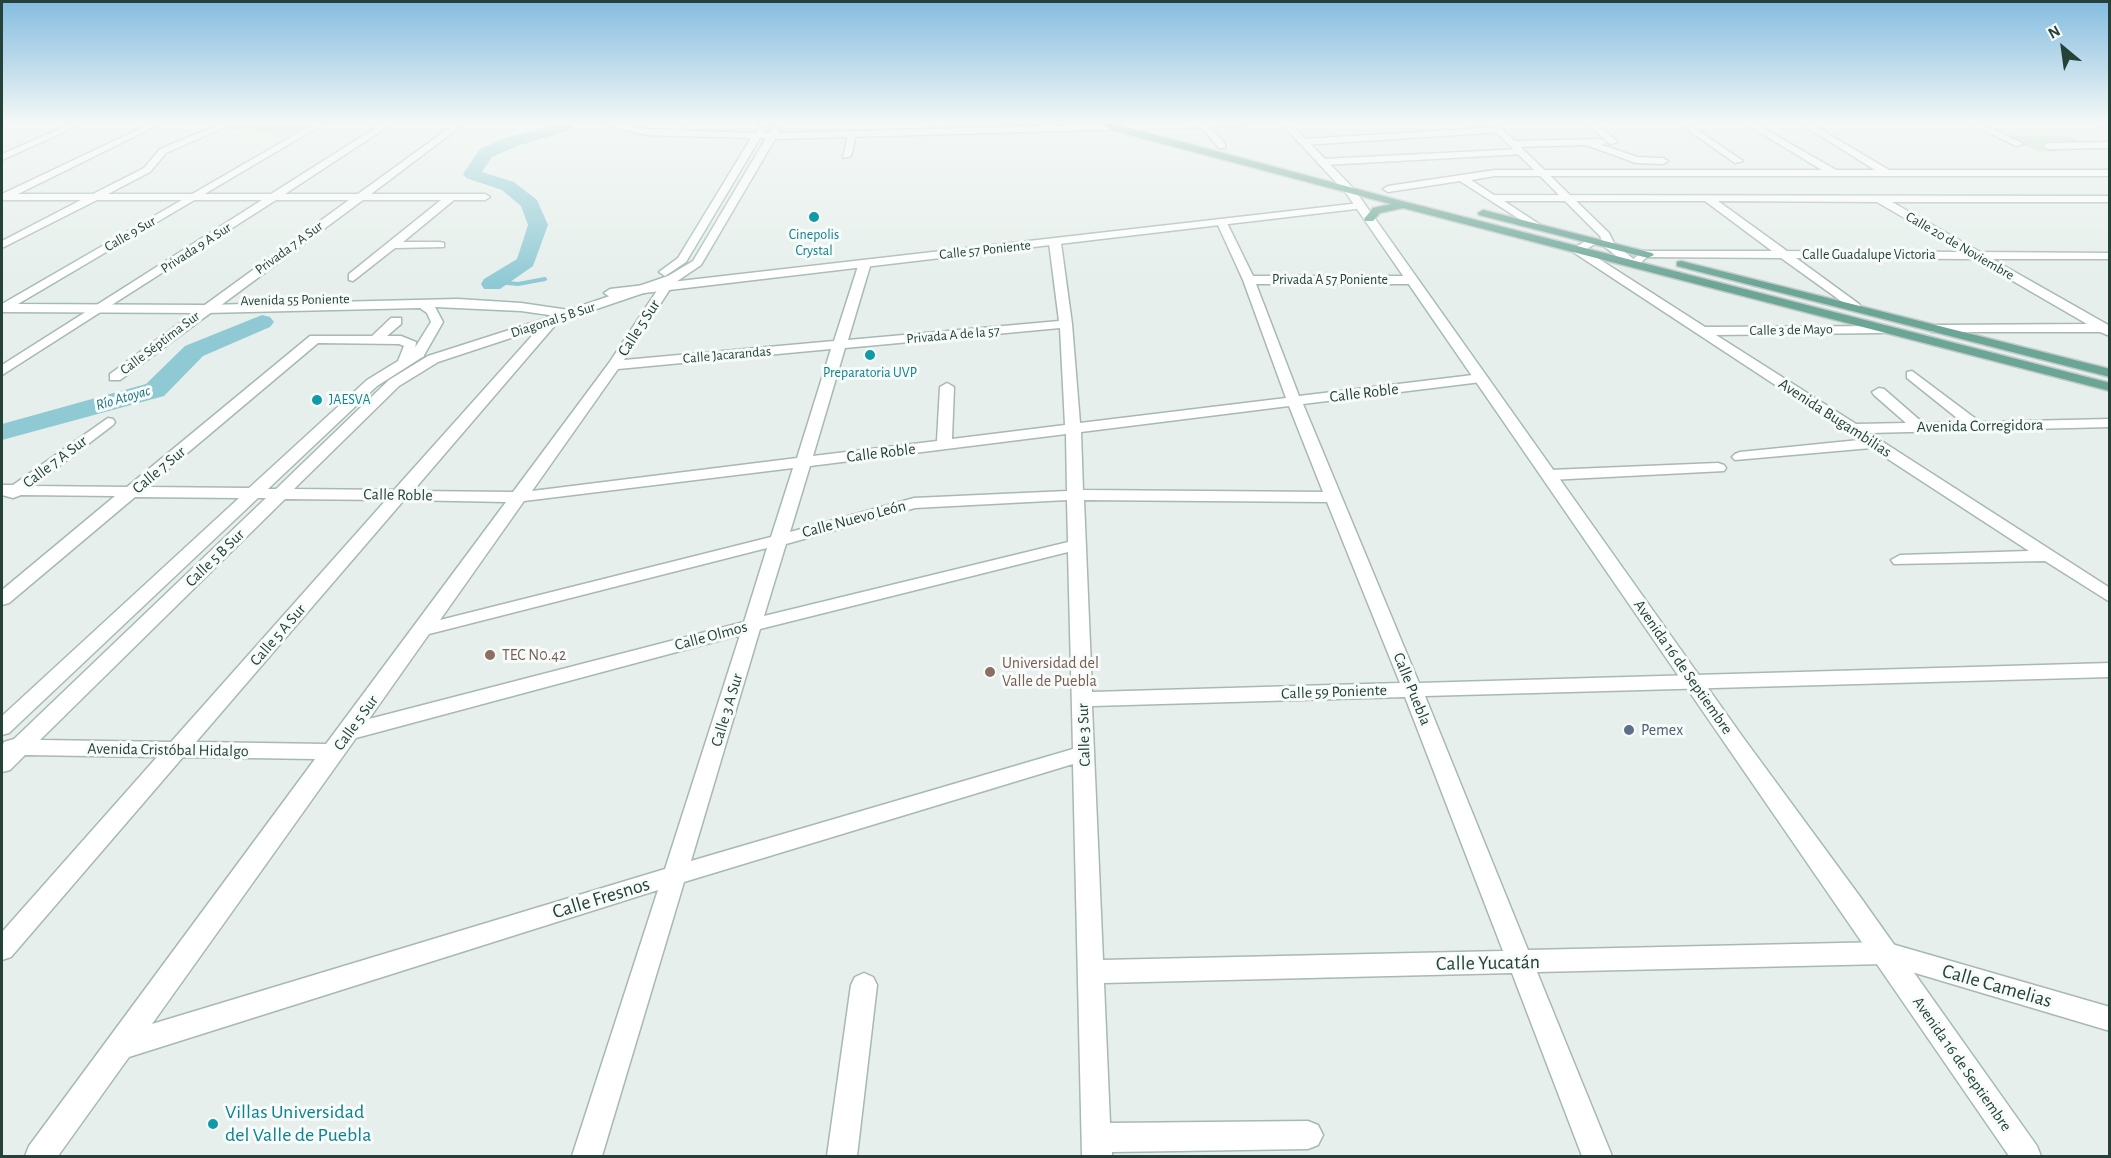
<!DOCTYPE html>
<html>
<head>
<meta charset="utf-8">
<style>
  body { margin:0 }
  #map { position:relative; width:2111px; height:1158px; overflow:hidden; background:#e6efeb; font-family:"Alegreya Sans",sans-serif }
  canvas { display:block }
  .frame { position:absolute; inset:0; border:3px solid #24423a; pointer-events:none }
  .north { position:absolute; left:2033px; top:18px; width:60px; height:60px; -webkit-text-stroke:4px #f7fbf9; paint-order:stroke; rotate:331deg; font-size:16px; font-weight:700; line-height:24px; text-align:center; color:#24423a }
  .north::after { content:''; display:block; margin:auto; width:21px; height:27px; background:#24423a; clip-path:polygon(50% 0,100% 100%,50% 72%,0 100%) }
</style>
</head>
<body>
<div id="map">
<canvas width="2111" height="1158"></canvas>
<div class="frame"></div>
<div class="north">N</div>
</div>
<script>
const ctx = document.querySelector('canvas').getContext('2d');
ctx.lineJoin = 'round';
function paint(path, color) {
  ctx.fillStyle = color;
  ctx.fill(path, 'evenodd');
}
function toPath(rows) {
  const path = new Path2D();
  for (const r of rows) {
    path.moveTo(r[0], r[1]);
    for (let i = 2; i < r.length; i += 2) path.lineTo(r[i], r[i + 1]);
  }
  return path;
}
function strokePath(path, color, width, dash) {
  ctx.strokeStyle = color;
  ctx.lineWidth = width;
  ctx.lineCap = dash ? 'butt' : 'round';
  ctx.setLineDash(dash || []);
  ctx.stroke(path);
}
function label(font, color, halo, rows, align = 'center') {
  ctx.font = font + ' "Alegreya Sans",sans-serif';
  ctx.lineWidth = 6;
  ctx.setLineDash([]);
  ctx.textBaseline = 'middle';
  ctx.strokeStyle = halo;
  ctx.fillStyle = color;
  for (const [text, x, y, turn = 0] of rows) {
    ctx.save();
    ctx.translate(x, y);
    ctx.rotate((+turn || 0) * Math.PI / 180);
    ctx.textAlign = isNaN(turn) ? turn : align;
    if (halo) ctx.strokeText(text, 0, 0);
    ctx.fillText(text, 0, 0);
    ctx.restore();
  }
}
const green = toPath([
  [241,123,309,123,288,135,225,129],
  [2005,136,2068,136,2088,144,2045,145,2058,151,2039,152]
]);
const stream = toPath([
  [498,282,518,284,545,279]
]);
const river = toPath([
  [563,123,571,124,573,127,571,130,517,146,492,157,482,172,514,182,537,200,548,225,533,266,500,289,484,289,481,284,484,279,517,259,528,225,521,206,502,190,466,178,463,174,480,149,505,138,563,123],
  [262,315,270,317,274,322,270,327,203,356,164,396,2,440,2,424,146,384,185,346,262,315]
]);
const minor = toPath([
  [73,123,84,123,2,160,2,154,73,123],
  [152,123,162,123,18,194,93,194,144,168,160,149,223,123,234,123,166,153,150,172,108,194,271,194,383,123,393,123,285,194,358,194,456,123,465,123,371,194,485,194,490,197,485,200,454,200,403,242,440,242,444,243,444,247,395,248,353,281,349,280,349,274,441,200,363,200,120,380,110,380,110,374,349,200,276,200,2,375,2,365,262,200,97,200,2,248,2,241,81,200,2,200,2,194,152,123],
  [677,123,686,123,677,131,671,131,671,127,677,123],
  [1201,123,1207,123,1225,144,1225,148,1219,148,1201,127,1201,123],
  [1586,123,1595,123,1618,142,1610,144,1586,123],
  [1678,123,1687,123,1743,161,1735,163,1678,123],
  [1744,123,1754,123,1836,170,1875,170,1800,123,1810,123,1889,170,2110,170,2110,176,1495,176,1471,180,1494,195,2110,196,2110,202,1892,202,1980,252,2110,253,2110,259,1992,259,2110,326,2110,336,2100,332,1932,332,1932,326,1937,325,2087,324,1975,259,1796,258,1859,304,1861,307,1855,311,1781,258,1647,257,1637,266,1629,266,1629,262,1644,251,1772,251,1705,201,1504,201,1539,224,1540,226,1535,229,1460,181,1388,192,1383,189,1388,186,1495,170,1822,170,1744,123],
  [1718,201,1877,202,1963,252,1787,251,1718,201],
  [1969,123,1980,123,2024,144,2016,146,1969,123],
  [2096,123,2110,123,2110,129,2097,125,2096,123],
  [1499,127,1503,130,1502,132,1303,145,1298,142,1303,139,1499,127],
  [852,132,856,135,851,156,843,158,848,135,852,132],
  [1601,139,1606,142,1602,145,1637,157,1663,158,1668,161,1663,164,1636,163,1586,145,1513,147,1508,144,1513,141,1601,139],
  [2110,142,2110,148,2048,149,2043,146,2048,143,2110,142],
  [1521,149,1526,152,1524,154,1324,165,1319,162,1324,159,1521,149],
  [1222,220,1227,223,1253,276,1412,276,1418,280,1412,284,1256,284,1299,396,1481,374,1488,378,1481,382,1303,404,1419,683,2110,663,2110,677,1425,696,1528,950,1885,942,2110,1007,2110,1031,1885,964,1537,972,1612,1156,1582,1156,1512,973,1104,983,1110,1123,1308,1121,1318,1125,1323,1135,1318,1145,1308,1149,1112,1152,1112,1156,1082,1156,1073,764,684,882,602,1156,572,1156,658,890,129,1057,58,1156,25,1156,29,1146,315,759,183,757,11,957,2,960,2,932,157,757,25,755,10,770,2,772,2,747,4,742,14,739,266,498,258,498,9,733,2,735,2,716,239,498,135,497,9,603,2,605,2,590,115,496,21,495,13,498,2,495,2,485,13,485,108,418,113,419,115,422,113,425,33,486,127,487,310,336,372,336,391,318,401,318,401,324,387,336,401,336,416,342,415,350,424,350,424,356,377,386,268,489,276,489,389,380,428,356,553,316,557,317,557,323,413,491,513,492,609,363,662,283,672,286,624,360,834,341,859,263,865,260,871,263,848,340,1059,321,1049,243,1055,240,1061,243,1072,324,1080,423,1286,398,1243,280,1217,223,1222,220],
  [1060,328,1065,425,952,439,954,387,947,383,940,387,937,441,813,456,845,348,1060,328],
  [538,329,394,490,294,489,399,386,438,362,538,329],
  [318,343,399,344,404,346,398,361,367,380,249,488,147,487,318,343],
  [831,349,797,458,532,491,618,369,831,349],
  [1289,406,1323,492,1083,490,1081,432,1289,406],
  [1066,434,1067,491,914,498,790,532,810,466,1066,434],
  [793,468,771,537,440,620,524,501,793,468],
  [285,499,386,500,171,742,40,740,285,499],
  [404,500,506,502,326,744,196,742,404,500],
  [1067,500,1068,542,764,616,786,544,915,508,1067,500],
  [1084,500,1327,502,1400,683,1092,692,1084,500],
  [767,548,744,622,369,719,429,634,767,548],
  [1068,552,1073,749,691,861,760,629,1068,552],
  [740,635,665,869,152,1024,356,738,740,635],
  [1405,697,1503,951,1103,960,1092,706,1405,697],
  [1590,239,1600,241,1585,250,1705,327,1887,326,1887,332,1882,333,1716,335,1856,424,1906,423,1874,395,1872,392,1879,388,1884,389,1923,423,1962,422,1907,378,1907,372,1912,371,1980,422,2110,419,2110,427,1869,433,2110,588,2110,602,2045,561,1894,564,1891,560,1900,555,2029,551,1871,448,1735,460,1732,457,1735,454,1740,452,1859,440,1573,252,1573,248,1590,239],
  [1718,463,1724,465,1726,468,1724,471,1550,480,1542,475,1550,470,1718,463],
  [864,973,873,977,877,985,857,1156,827,1156,851,985,855,977,864,973]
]);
const tertiary = toPath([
  [1360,203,1365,206,1364,208,610,297,604,293,610,289,1360,203]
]);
const secondary = toPath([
  [315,123,325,123,18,304,205,305,458,299,521,303,569,310,668,276,693,261,766,138,760,138,686,262,665,276,659,272,678,258,751,138,647,135,596,123,612,123,647,129,755,133,761,123,769,123,763,133,769,133,776,123,784,123,778,133,1157,123,1247,123,1243,126,775,139,701,265,676,282,570,318,521,311,435,307,443,322,423,357,418,358,411,354,431,322,427,313,420,308,205,313,2,312,2,304,315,123],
  [1281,123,1290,123,1354,189,1742,736,1861,898,2037,1146,2041,1156,2009,1156,1346,193,1281,123],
  [1487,123,1496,123,1609,233,1614,243,1637,262,1637,266,1629,266,1605,247,1600,236,1487,123]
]);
const primary = toPath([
  [1101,123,1111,123,1394,199,2110,383,2110,391,1403,208,1380,213,1373,221,1365,221,1364,219,1373,208,1391,204,1111,130,1101,123],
  [1483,210,1652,253,1654,255,1648,258,1479,215,1478,213,1483,210],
  [1681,261,2110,369,2110,377,1677,266,1677,262,1681,261]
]);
const markers = [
  [814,217,6,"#0f9aa8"],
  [870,355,6,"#0f9aa8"],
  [317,400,6,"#0f9aa8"],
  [490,655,6,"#8d6e63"],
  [990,672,6,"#8d6e63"],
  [1629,730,6,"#5c6f8a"],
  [213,1124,6,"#0f9aa8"]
];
const farStreetnames = [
  ["Calle 9 Sur",130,234,-30],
  ["Calle 20 de Noviembre",1960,246,30],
  ["Privada 9 A Sur",196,248,-33],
  ["Privada 7 A Sur",289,248,-36],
  ["Calle 57 Poniente",985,250,-6],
  ["Calle Guadalupe Victoria",1869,255],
  ["Privada A 57 Poniente",1330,280],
  ["Avenida 55 Poniente",295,300,-1],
  ["Diagonal 5 B Sur",553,320,-18],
  ["Calle 3 de Mayo",1791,330,-1],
  ["Privada A de la 57",953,335,-5],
  ["Calle Séptima Sur",160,343,-37],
  ["Calle Jacarandas",727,355,-5]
];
const farCulturenames = [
  ["Cinepolis",814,235],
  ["Crystal",814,251],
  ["Preparatoria UVP",870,373],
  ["JAESVA",329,400,"left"]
];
const farWaternames = [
  ["Río Atoyac",123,398,-16]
];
const streetNames = [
  ["Calle 5 Sur",639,328,-57],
  ["Calle Roble",1364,393,-7],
  ["Avenida Bugambilias",1835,418,33],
  ["Avenida Corregidora",1980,426,-1],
  ["Calle Roble",881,453,-7],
  ["Calle 7 A Sur",55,462,-37],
  ["Calle 7 Sur",159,470,-40],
  ["Calle Roble",398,495,1],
  ["Calle Nuevo León",854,519,-15],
  ["Calle 5 B Sur",215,558,-44],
  ["Calle 5 A Sur",278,635,-49],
  ["Calle Olmos",711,636,-15],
  ["Avenida 16 de Septiembre",1683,667,55],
  ["Calle Puebla",1412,689,68],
  ["Calle 59 Poniente",1334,692,-2],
  ["Calle 3 A Sur",727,710,-73],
  ["Calle 5 Sur",356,723,-54],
  ["Calle 3 Sur",1084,735,-92],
  ["Avenida Cristóbal Hidalgo",168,750,1],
  ["Avenida 16 de Septiembre",1962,1064,55]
];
const educationNames = [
  ["TEC N0.42",502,655],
  ["Universidad del",1002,663],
  ["Valle de Puebla",1002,681]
];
const serviceNames = [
  ["Pemex",1641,730]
];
const nearStreetnames = [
  ["Calle Fresnos",601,898,-17],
  ["Calle Yucatán",1488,963,-1],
  ["Calle Camelias",1997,986,16]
];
const nearCulturenames = [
  ["Villas Universidad",225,1112],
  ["del Valle de Puebla",225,1135]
];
paint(green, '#bfe0c8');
strokePath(stream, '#8ec9d4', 4);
paint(river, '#8ec9d4');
strokePath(minor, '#a8b8b2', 3);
strokePath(tertiary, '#a8b8b2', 3);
strokePath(secondary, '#a4bbb3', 3);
strokePath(primary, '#c2cac8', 3);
paint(minor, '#fff');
paint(tertiary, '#fff');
paint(secondary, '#fff');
paint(primary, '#6aa596');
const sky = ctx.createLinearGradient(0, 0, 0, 285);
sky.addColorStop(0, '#84bce0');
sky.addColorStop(0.43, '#f4f8f6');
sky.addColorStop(1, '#f4f8f600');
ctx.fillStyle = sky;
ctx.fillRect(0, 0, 2111, 285);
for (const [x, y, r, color] of markers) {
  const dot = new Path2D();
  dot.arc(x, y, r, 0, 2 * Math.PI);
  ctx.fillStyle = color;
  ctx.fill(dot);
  strokePath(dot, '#f7fbf9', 2);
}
label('14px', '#24423a', '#f7fbf9', farStreetnames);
label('14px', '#0d838f', '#f7fbf9', farCulturenames);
label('italic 15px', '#1c6f80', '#f7fbf9', farWaternames);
label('16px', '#24423a', '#f7fbf9', streetNames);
label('16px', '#785e54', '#f7fbf9', educationNames, 'left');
label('16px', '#4e5e75', '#f7fbf9', serviceNames, 'left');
label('20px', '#24423a', '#f7fbf9', nearStreetnames);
label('20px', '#0d838f', '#f7fbf9', nearCulturenames, 'left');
</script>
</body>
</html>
